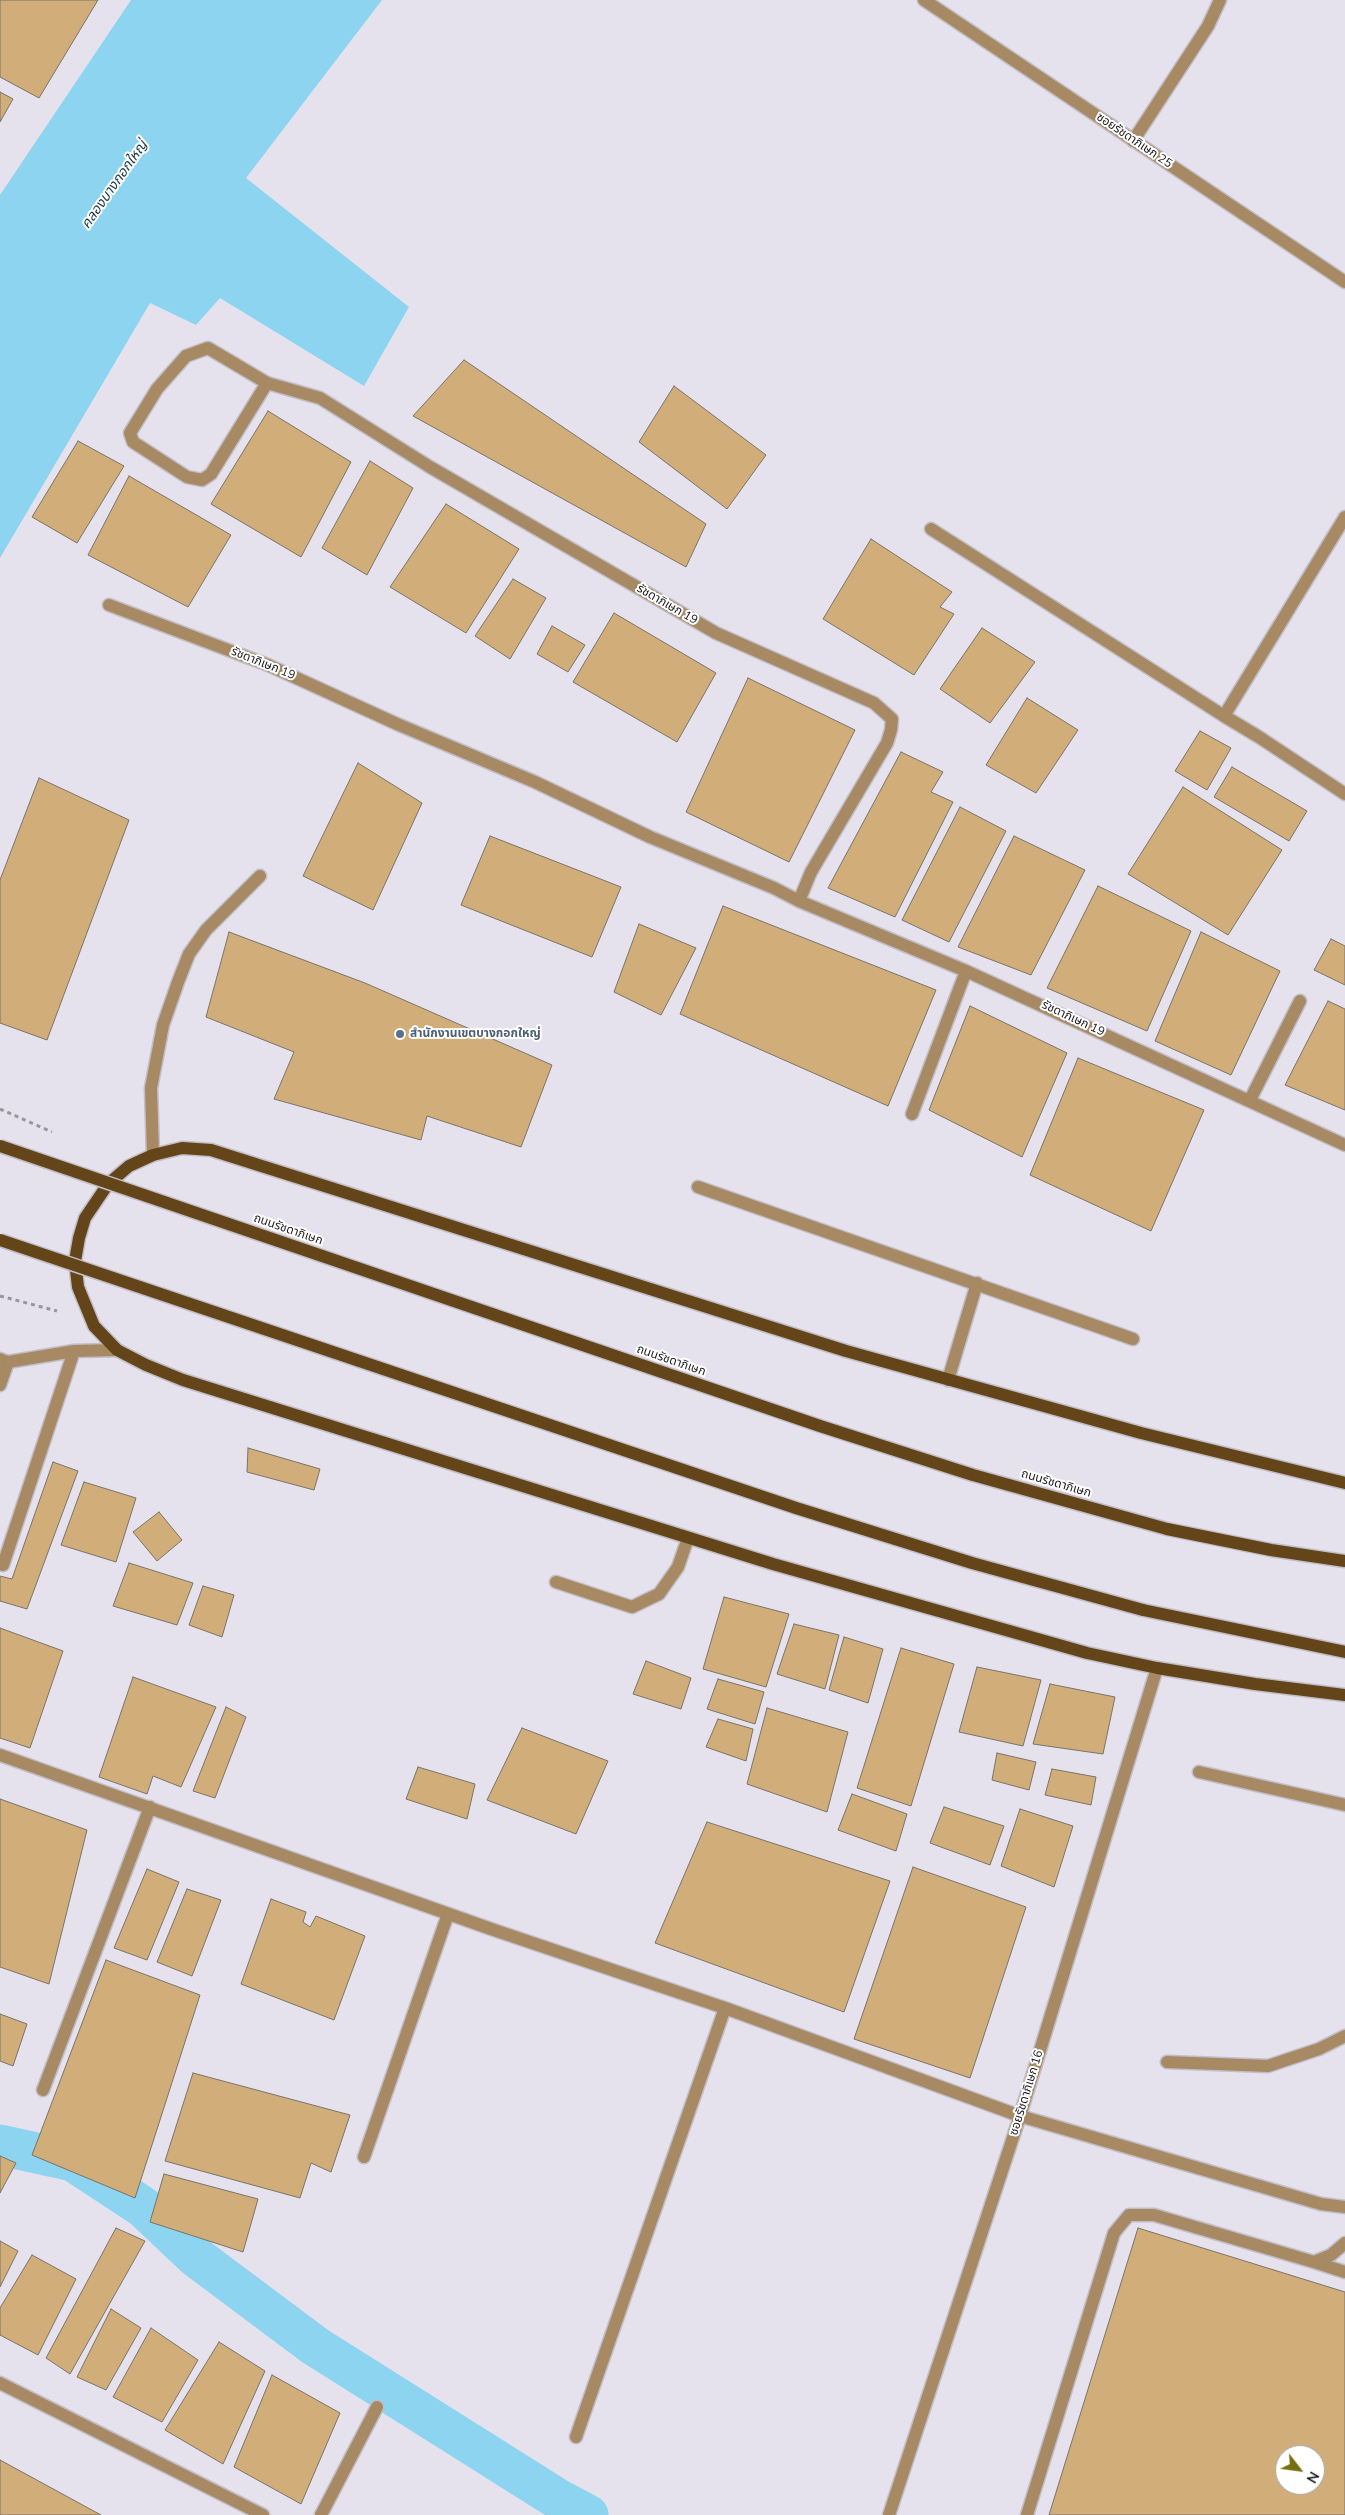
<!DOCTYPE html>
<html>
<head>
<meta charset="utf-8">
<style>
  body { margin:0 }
  #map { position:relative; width:1345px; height:2515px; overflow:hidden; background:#e6e2ed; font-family:"Nunito Sans",sans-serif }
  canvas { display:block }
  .north { position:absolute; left:1275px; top:2445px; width:50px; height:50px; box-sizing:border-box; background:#fff; border:1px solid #a3a3a4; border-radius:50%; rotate:120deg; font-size:14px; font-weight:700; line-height:20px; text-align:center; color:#1a191c }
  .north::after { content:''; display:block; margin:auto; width:18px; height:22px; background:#756f0e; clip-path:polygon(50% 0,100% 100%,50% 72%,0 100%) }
</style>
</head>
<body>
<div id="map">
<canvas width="1345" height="2515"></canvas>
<div class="north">N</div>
</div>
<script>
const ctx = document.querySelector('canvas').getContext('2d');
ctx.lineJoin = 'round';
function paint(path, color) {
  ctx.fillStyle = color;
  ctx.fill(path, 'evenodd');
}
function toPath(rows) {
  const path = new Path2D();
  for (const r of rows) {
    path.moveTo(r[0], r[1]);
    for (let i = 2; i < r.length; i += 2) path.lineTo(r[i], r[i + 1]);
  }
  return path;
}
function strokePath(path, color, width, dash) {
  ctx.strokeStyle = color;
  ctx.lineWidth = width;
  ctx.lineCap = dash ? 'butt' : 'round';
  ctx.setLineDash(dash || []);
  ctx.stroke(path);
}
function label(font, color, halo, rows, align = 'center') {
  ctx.font = font + ' "Nunito Sans","Noto Sans Thai",sans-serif';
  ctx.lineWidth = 4;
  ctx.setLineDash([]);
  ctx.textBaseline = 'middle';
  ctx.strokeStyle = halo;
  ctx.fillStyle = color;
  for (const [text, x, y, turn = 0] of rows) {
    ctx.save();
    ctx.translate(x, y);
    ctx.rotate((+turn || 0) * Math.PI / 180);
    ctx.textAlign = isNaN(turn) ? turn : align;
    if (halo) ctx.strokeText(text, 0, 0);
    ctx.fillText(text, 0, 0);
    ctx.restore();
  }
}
const water = toPath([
  [131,0,382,0,246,178,409,307,364,386,220,298,196,325,150,303,0,558,0,195]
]);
const canal = toPath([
  [0,2145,73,2161,143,2207,196,2257,315,2346,558,2499,588,2515]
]);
const building = toPath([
  [0,0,98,0,39,98,0,77,0,0],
  [0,92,13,99,0,122,0,92],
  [464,360,706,524,686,567,413,416,464,360],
  [674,386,766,455,727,509,639,442,674,386],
  [268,411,351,462,301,557,211,504,268,411],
  [78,441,124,466,77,543,32,517,78,441],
  [370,461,413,488,367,575,322,548,370,461],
  [129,476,231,535,188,607,88,555,129,476],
  [446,504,519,549,466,633,390,587,446,504],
  [871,539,952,592,940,607,954,614,914,675,823,619,871,539],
  [513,579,546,598,510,659,475,636,513,579],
  [614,613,716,673,677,742,573,682,614,613],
  [552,626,585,645,568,672,537,654,552,626],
  [982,628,1035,662,990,723,940,689,982,628],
  [748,678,855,730,789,862,686,812,748,678],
  [1027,698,1078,730,1036,793,986,765,1027,698],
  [1200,731,1231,748,1207,790,1175,771,1200,731],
  [901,752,943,772,931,792,953,802,895,917,828,888,901,752],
  [358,763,422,803,373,910,303,876,358,763],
  [1232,767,1307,811,1289,841,1214,797,1232,767],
  [39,778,129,820,47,1040,0,1023,0,880,39,778],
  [1183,787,1282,850,1228,935,1128,874,1183,787],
  [960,807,1006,831,949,942,902,920,960,807],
  [490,836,621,887,592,957,461,905,490,836],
  [1014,836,1085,870,1031,975,958,947,1014,836],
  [1098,886,1191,931,1147,1031,1047,988,1098,886],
  [723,906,936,990,888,1106,680,1014,723,906],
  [639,924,696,948,661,1015,614,992,639,924],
  [229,932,365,983,552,1065,521,1147,427,1116,421,1140,274,1099,294,1052,206,1017,229,932],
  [1201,932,1280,971,1231,1075,1155,1041,1201,932],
  [1331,939,1345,946,1345,985,1314,970,1331,939],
  [1328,1001,1345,1009,1345,1110,1285,1085,1328,1001],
  [970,1006,1067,1053,1022,1157,929,1110,970,1006],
  [1078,1058,1204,1110,1151,1231,1030,1175,1078,1058],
  [248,1448,320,1469,314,1490,247,1472,248,1448],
  [53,1462,78,1471,27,1609,0,1601,0,1576,12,1579,53,1462],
  [84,1482,136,1498,116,1562,61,1545,84,1482],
  [159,1512,182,1540,157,1561,133,1532,159,1512],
  [129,1563,193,1583,177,1625,113,1606,129,1563],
  [203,1586,234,1595,222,1637,189,1625,203,1586],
  [724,1597,789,1614,766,1687,703,1669,724,1597],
  [794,1624,839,1635,825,1689,777,1674,794,1624],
  [0,1628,63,1651,30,1748,0,1738,0,1628],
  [844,1637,883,1649,868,1703,829,1690,844,1637],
  [901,1648,954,1664,911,1806,857,1788,901,1648],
  [646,1661,691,1678,681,1709,633,1694,646,1661],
  [977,1667,1041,1680,1023,1746,959,1732,977,1667],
  [133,1677,216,1707,181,1787,153,1776,147,1794,99,1777,133,1677],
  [718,1679,764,1692,755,1724,707,1709,718,1679],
  [1050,1684,1115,1697,1103,1754,1033,1744,1050,1684],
  [226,1707,246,1717,215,1798,193,1791,226,1707],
  [767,1708,848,1732,827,1812,747,1784,767,1708],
  [718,1719,753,1729,746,1761,706,1747,718,1719],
  [522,1728,608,1761,576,1834,487,1800,522,1728],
  [997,1753,1036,1762,1029,1790,992,1780,997,1753],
  [418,1767,475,1784,467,1819,406,1799,418,1767],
  [1052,1769,1096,1777,1091,1805,1045,1795,1052,1769],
  [852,1794,907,1814,896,1851,838,1830,852,1794],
  [0,1799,87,1830,49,1984,0,1967,0,1799],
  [944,1807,1004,1826,990,1865,930,1843,944,1807],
  [1020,1809,1073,1826,1054,1887,1001,1866,1020,1809],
  [707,1822,890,1881,844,2012,655,1943,707,1822],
  [913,1867,1026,1907,970,2078,854,2039,913,1867],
  [147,1869,179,1882,147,1960,114,1948,147,1869],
  [187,1889,221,1900,192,1976,157,1962,187,1889],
  [271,1899,306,1912,303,1922,310,1927,316,1916,365,1936,334,2020,241,1984,271,1899],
  [106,1960,200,1995,135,2198,32,2155,106,1960],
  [0,2014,27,2024,13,2066,0,2061,0,2014],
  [193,2073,350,2115,331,2172,311,2163,300,2198,165,2161,193,2073],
  [0,2156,16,2163,0,2193,0,2156],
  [164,2174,258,2199,243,2252,150,2222,164,2174],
  [116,2228,145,2241,70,2374,46,2358,116,2228],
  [1138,2228,1345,2292,1345,2515,1049,2515,1138,2228],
  [1285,2455,1315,2455,1315,2485,1285,2485,1285,2455],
  [0,2241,18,2251,0,2287,0,2241],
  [32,2255,76,2279,38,2355,0,2335,0,2308,32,2255],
  [111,2309,141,2328,106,2390,77,2377,111,2309],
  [151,2328,198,2360,162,2422,113,2397,151,2328],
  [219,2342,265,2371,223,2464,165,2430,219,2342],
  [272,2375,340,2413,301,2504,234,2467,272,2375],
  [0,2460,101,2515,0,2515,0,2460]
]);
const path = toPath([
  [0,1109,52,1132],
  [0,1296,57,1311]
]);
const lane = toPath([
  [153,1155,151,1088,163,1025,178,982,189,954,206,930,260,876],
  [0,1359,8,1362,74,1351,117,1350],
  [0,1385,8,1362],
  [3,1565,74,1351],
  [556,1582,632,1607,659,1594,678,1567,688,1538],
  [1199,1772,1345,1805],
  [1314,2262,1345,2272],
  [321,2515,377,2407],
  [1027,2515,1114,2233,1129,2215,1154,2215,1314,2262,1331,2255,1345,2243]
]);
const street = toPath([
  [924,0,1345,282],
  [1133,141,1208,26,1220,0],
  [267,383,211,474,202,480,187,477,133,442,130,433,157,389,186,356,208,348,267,383,320,398,430,467,716,633,874,703,892,719,891,730,887,743,811,872,799,901,966,971,1345,1145],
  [1345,517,1224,716,1259,737,1345,794],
  [931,529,1224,716],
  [109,605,268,665,397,724,535,782,650,837,774,888,799,901],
  [1250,1100,1300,1001],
  [912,1114,966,971],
  [698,1187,1133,1339],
  [948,1380,977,1283],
  [0,1755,494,1930,725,2008,1020,2116,1321,2204,1345,2207],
  [1167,2062,1268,2066,1319,2049,1345,2036],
  [43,2090,150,1807],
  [364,2157,448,1914],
  [0,2383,263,2515],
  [576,2437,725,2008],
  [889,2515,1020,2116,1157,1668]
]);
const primary = toPath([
  [1345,1483,1141,1433,846,1351,211,1150,182,1148,153,1155,129,1166,108,1184,85,1218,79,1238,75,1261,78,1287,94,1326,117,1350,146,1365,183,1380,773,1564,1087,1653,1157,1668,1255,1684,1345,1695],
  [1167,1529,1271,1550,1345,1561],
  [1143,1610,1345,1652]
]);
const primaryBridge = toPath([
  [0,1146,820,1426,973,1475,1167,1529],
  [0,1240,796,1508,972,1563,1143,1610]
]);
const markers = [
  [400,1034,5,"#5c6f8a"]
];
const streetNames = [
  ["ซอยรัชดาภิเษก 25",1134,141,34],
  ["รัชดาภิเษก 19",667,605,30],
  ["รัชดาภิเษก 19",263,664,22],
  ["รัชดาภิเษก 19",1073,1019,25],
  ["ถนนรัชดาภิเษก",288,1230,19],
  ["ถนนรัชดาภิเษก",671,1361,19],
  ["ถนนรัชดาภิเษก",1056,1484,16],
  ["ซอยรัชดาภิเษก 16",1027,2093,-73]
];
const serviceNames = [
  ["สำนักงานเขตบางกอกใหญ่",410,1034]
];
const waterNames = [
  ["คลองบางกอกใหญ่",115,185,-55]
];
paint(water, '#8dd4f0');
strokePath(canal, '#8dd4f0', 41);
paint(building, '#d1ae79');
strokePath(building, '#79736a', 1);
strokePath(lane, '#c1bec7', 15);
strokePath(street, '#c1bec7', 15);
strokePath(primary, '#c1bec7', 15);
strokePath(path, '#98959d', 3, [4, 4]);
strokePath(lane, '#a78a64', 12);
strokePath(street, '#a78a64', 12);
strokePath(primary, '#634519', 12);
strokePath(primaryBridge, '#c1bec7', 15, []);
strokePath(primaryBridge, '#634519', 12);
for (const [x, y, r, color] of markers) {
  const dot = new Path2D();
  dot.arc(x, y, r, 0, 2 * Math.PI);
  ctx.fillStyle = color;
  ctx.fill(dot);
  strokePath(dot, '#fff', 2);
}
label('12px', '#1a191c', '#fff', streetNames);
label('bold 12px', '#4e5e75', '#fff', serviceNames, 'left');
label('italic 14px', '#173844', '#fff', waterNames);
</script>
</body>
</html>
